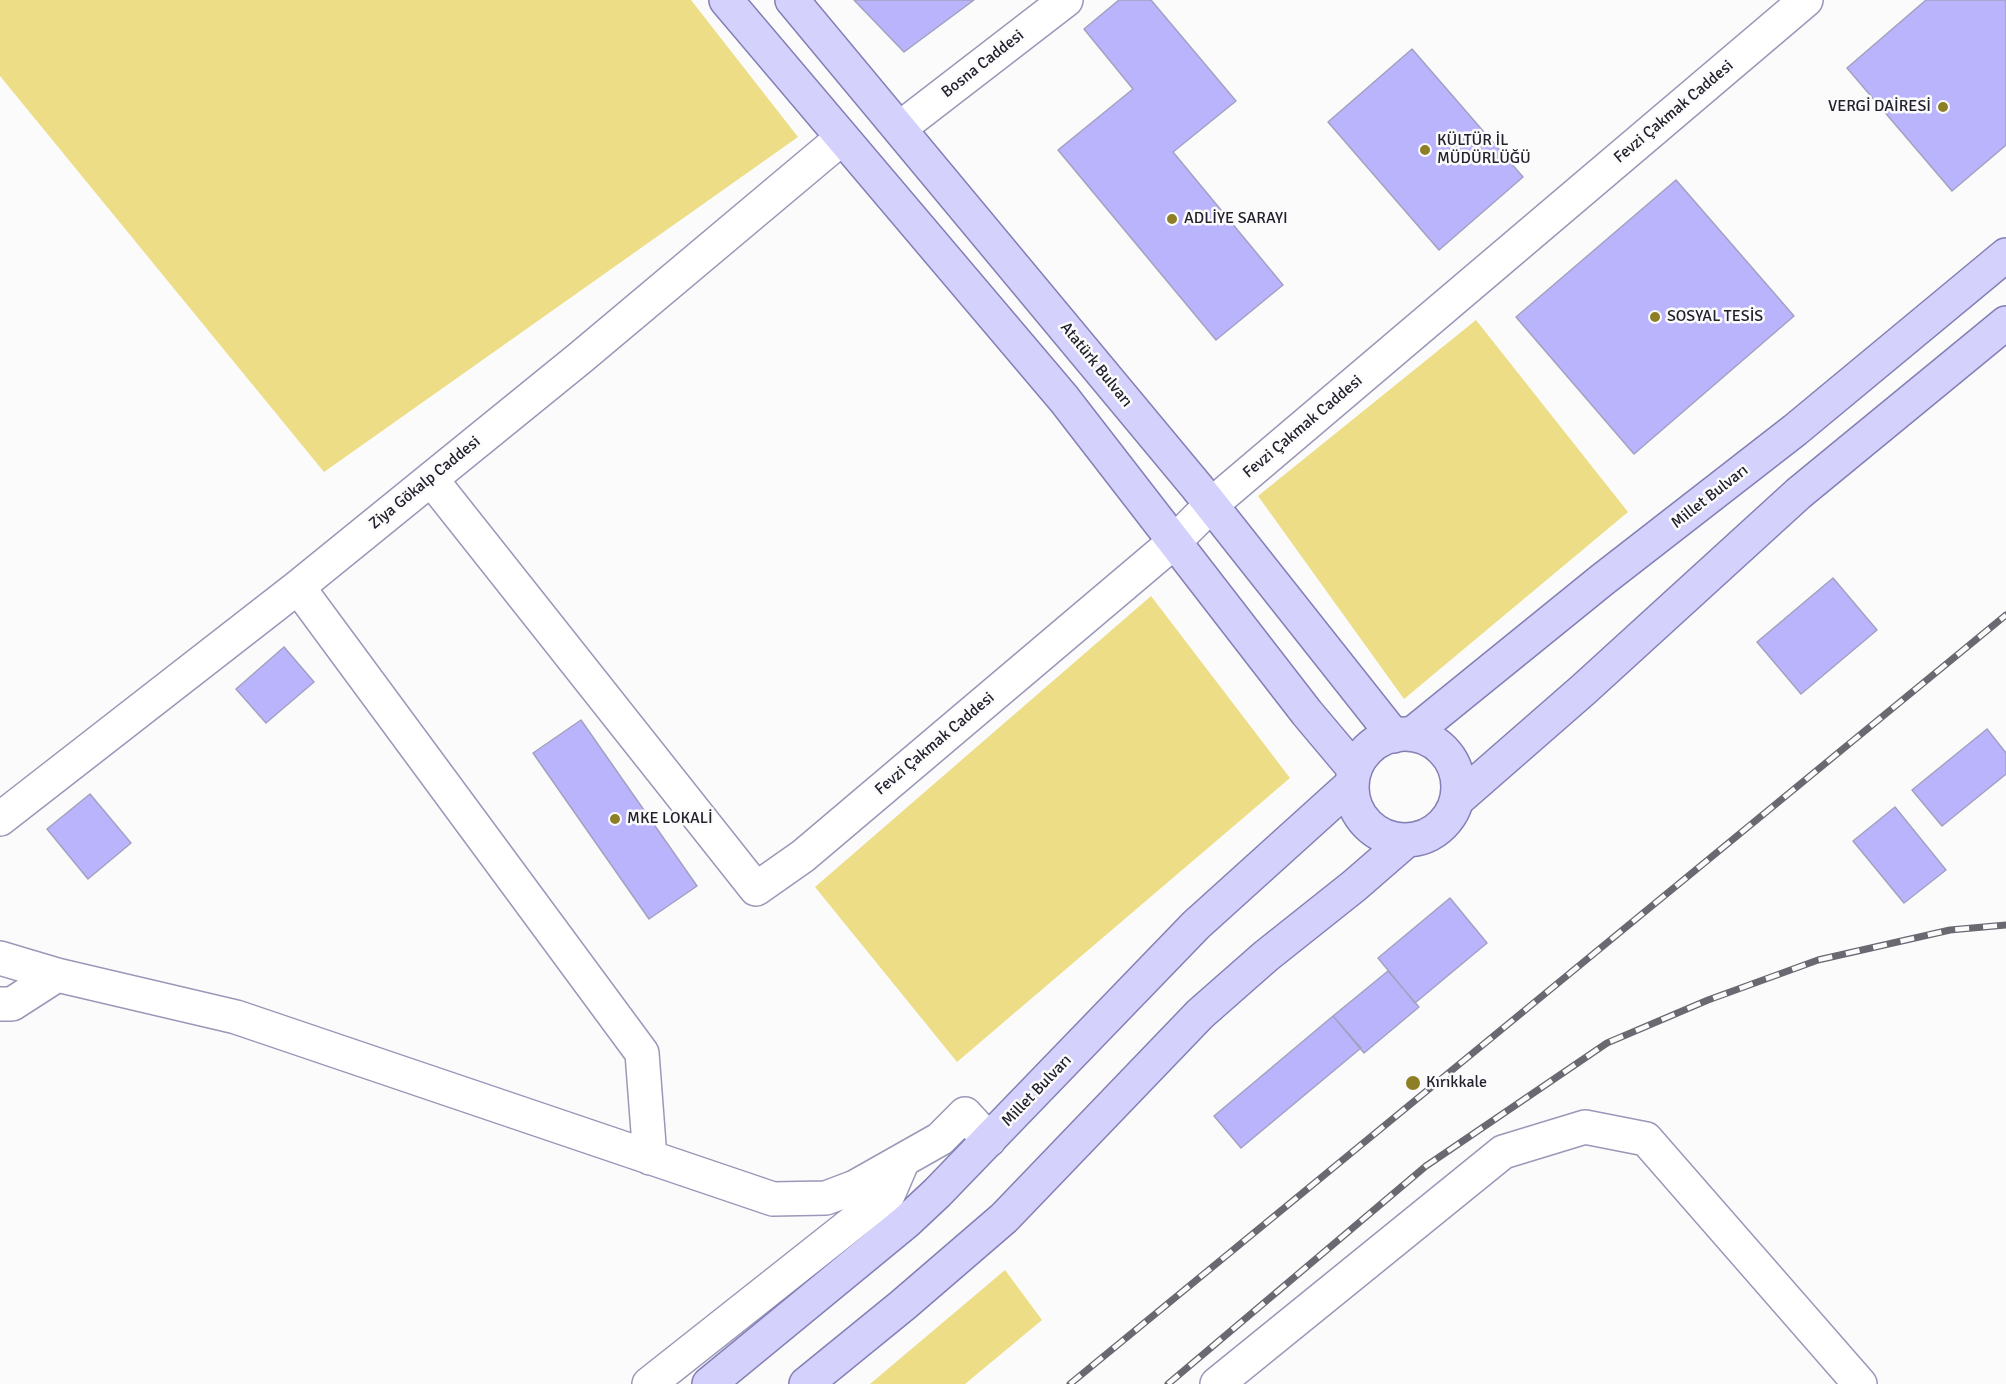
<!DOCTYPE html>
<html>
<head>
<meta charset="utf-8">
<style>
  body { margin:0 }
  canvas { display:block; background:#fbfbfb }
</style>
</head>
<body>
<canvas width="2006" height="1384"></canvas>
<script>
const ctx = document.querySelector('canvas').getContext('2d');
ctx.lineJoin = 'round';
function paint(path, color) {
  ctx.fillStyle = color;
  ctx.fill(path, 'evenodd');
}
function toPath(rows) {
  const path = new Path2D();
  for (const r of rows) {
    if (r.length === 3) {
      path.moveTo(r[0] + r[2], r[1]);
      path.arc(r[0], r[1], r[2], 0, 2 * Math.PI);
      continue;
    }
    path.moveTo(r[0], r[1]);
    for (let i = 2; i < r.length; i += 2) path.lineTo(r[i], r[i + 1]);
  }
  return path;
}
function strokePath(path, color, width, dash) {
  ctx.strokeStyle = color;
  ctx.lineWidth = width;
  ctx.lineCap = dash ? 'butt' : 'round';
  ctx.setLineDash(dash || []);
  ctx.stroke(path);
}
function label(font, color, halo, rows, align = 'center') {
  ctx.font = font + ' Signika,sans-serif';
  ctx.lineWidth = 5;
  ctx.setLineDash([]);
  ctx.textBaseline = 'middle';
  ctx.strokeStyle = halo;
  ctx.fillStyle = color;
  for (const [text, x, y, turn = 0] of rows) {
    ctx.save();
    ctx.translate(x, y);
    ctx.rotate((+turn || 0) * Math.PI / 180);
    ctx.textAlign = isNaN(turn) ? turn : align;
    if (halo) ctx.strokeText(text, 0, 0);
    ctx.fillText(text, 0, 0);
    ctx.restore();
  }
}
const green = toPath([
  [0,0,691,0,798,137,324,472,0,76],
  [1476,320,1628,512,1404,699,1258,496],
  [1151,596,1290,778,957,1062,815,887],
  [1005,1270,1042,1320,965,1384,870,1384]
]);
const building = toPath([
  [854,0,974,0,904,52,854,0],
  [1119,0,1151,0,1236,101,1173,152,1283,285,1216,340,1058,150,1133,89,1084,29,1119,0],
  [1926,0,2006,0,2006,145,1952,191,1847,68,1926,0],
  [1412,49,1523,177,1439,250,1328,122,1412,49],
  [1676,180,1794,316,1634,454,1516,317,1676,180],
  [1833,578,1877,630,1801,694,1757,642,1833,578],
  [284,647,314,682,266,723,236,689,284,647],
  [581,720,697,886,649,919,533,753,581,720],
  [1987,729,2006,753,2006,774,1942,826,1912,790,1987,729],
  [90,794,131,843,88,879,47,829,90,794],
  [1895,807,1946,870,1904,903,1853,841,1895,807],
  [1450,898,1487,943,1415,1003,1378,958,1450,898],
  [1388,971,1419,1007,1364,1053,1333,1016,1388,971],
  [1333,1016,1361,1048,1241,1148,1214,1116,1333,1016]
]);
const minor = toPath([
  [900,128,1066,0],
  [431,479,756,889,803,856,1174,542,1211,505,1806,0],
  [298,587,642,1053,650,1158],
  [0,819,298,587,580,358,842,138],
  [0,958,57,975,236,1017,773,1199,826,1198,855,1187,940,1139,965,1114,989,1140],
  [0,1004,12,1004,57,975],
  [649,1384,888,1195,903,1160],
  [1217,1384,1503,1152,1585,1127,1646,1139,1860,1384]
]);
const major = toPath([
  [726,0,1064,399,1307,713,1355,770],
  [792,0,1197,487,1394,736],
  [1412,734,1602,580,1795,430,2006,255],
  [1405,787,53],
  [1457,800,1583,690,1799,493,2006,323],
  [709,1384,906,1222,937,1193,1196,925,1352,784],
  [806,1384,903,1305,1004,1218,1200,1014,1266,956,1354,886,1407,840]
]);
const rail = toPath([
  [1070,1384,2006,615],
  [1168,1384,1426,1166,1607,1043,1708,1000,1818,960,1950,930,2006,925]
]);
const markers = [
  [1943,107,6,"#8e7f26"],
  [1425,150,6,"#8e7f26"],
  [1172,219,6,"#8e7f26"],
  [1655,317,6,"#8e7f26"],
  [615,819,6,"#8e7f26"],
  [1413,1083,8,"#8e7f26"]
];
const streetNames = [
  ["Bosna Caddesi",983,64,-38],
  ["Fevzi Çakmak Caddesi",1674,112,-40],
  ["Atatürk Bulvarı",1096,365,51],
  ["Fevzi Çakmak Caddesi",1303,427,-40],
  ["Ziya Gökalp Caddesi",425,483,-39],
  ["Millet Bulvarı",1710,497,-38],
  ["Fevzi Çakmak Caddesi",935,744,-40],
  ["Millet Bulvarı",1037,1091,-46]
];
const poiNames = [
  ["VERGİ DAİRESİ",1931,107,"right"],
  ["KÜLTÜR İL",1437,141],
  ["MÜDÜRLÜĞÜ",1437,159],
  ["ADLİYE SARAYI",1184,219],
  ["SOSYAL TESİS",1667,317],
  ["MKE LOKALİ",627,819],
  ["Kırıkkale",1426,1083]
];
paint(green, '#ecdd86');
paint(building, '#bab4fd');
strokePath(building, '#a3a1c2', 1.5);
strokePath(minor, '#9a98b9', 36);
strokePath(major, '#847fb4', 36);
strokePath(minor, '#fff', 33);
strokePath(major, '#d4d1fd', 33);
strokePath(rail, '#6a6972', 7);
strokePath(rail, '#fbfbfb', 4.5, [14]);
for (const [x, y, r, color] of markers) {
  const dot = new Path2D();
  dot.arc(x, y, r, 0, 2 * Math.PI);
  ctx.fillStyle = color;
  ctx.fill(dot);
  strokePath(dot, '#fbfbfb', 2);
}
label('16px', '#22212e', '#fbfbfb', streetNames);
label('16px', '#22212e', '#fbfbfb', poiNames, 'left');
</script>
</body>
</html>
